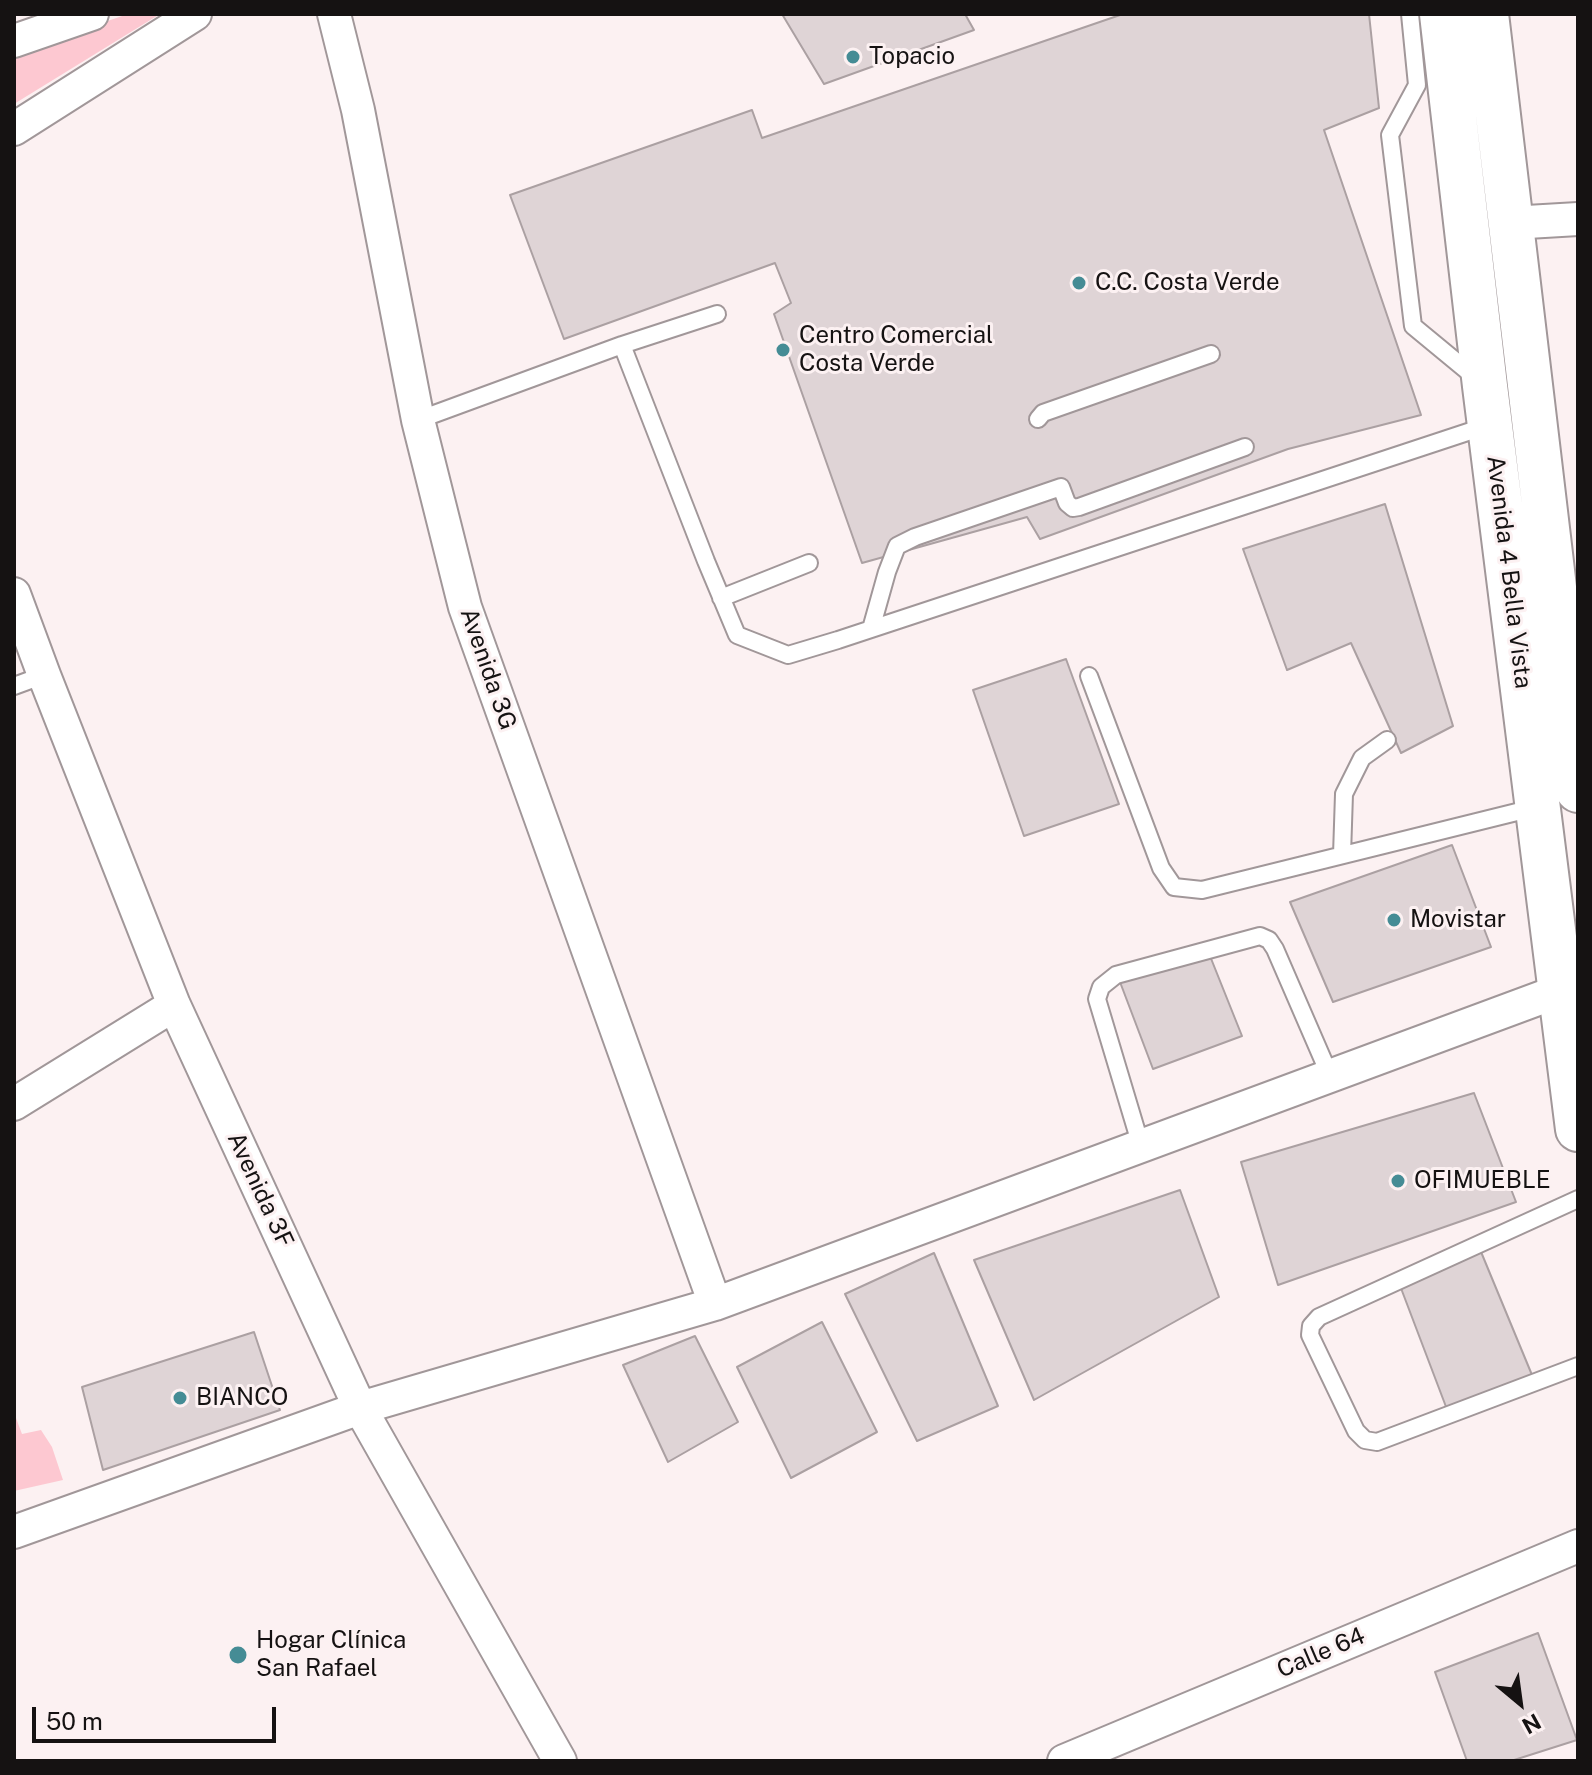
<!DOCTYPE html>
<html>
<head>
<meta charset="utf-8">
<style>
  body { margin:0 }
  #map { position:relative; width:1592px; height:1775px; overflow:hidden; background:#fcf1f2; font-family:"Public Sans",sans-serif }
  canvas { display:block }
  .frame { position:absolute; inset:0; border:16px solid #151212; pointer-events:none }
  .north { position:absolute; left:1480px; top:1663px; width:80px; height:80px; -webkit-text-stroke:6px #fcf1f2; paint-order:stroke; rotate:151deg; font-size:22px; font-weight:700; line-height:32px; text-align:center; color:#151212 }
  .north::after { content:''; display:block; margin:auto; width:28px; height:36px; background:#151212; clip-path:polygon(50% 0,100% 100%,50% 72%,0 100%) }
  .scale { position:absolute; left:32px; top:1707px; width:244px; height:36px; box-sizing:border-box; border:4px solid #151212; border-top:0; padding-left:10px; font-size:24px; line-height:28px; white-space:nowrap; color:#151212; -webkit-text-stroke:6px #fcf1f2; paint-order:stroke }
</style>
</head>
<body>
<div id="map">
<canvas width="1592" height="1775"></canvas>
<div class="frame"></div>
<div class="north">N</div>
<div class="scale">50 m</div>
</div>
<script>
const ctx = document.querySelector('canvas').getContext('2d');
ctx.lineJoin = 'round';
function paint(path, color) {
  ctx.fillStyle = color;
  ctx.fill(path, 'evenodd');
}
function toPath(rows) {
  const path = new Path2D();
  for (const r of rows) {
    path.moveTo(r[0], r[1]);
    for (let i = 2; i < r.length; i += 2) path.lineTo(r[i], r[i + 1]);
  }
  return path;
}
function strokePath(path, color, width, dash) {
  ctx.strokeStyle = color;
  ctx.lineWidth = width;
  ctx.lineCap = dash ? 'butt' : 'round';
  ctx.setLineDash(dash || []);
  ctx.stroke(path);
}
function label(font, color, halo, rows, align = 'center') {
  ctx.font = font + ' "Public Sans",sans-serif';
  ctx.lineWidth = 6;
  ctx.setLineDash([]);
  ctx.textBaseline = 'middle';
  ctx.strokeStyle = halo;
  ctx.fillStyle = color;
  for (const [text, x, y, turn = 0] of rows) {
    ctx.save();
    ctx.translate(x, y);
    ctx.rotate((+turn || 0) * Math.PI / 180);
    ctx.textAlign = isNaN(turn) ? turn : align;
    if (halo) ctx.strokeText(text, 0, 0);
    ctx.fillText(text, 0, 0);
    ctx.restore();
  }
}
const green = toPath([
  [128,14,160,14,14,104,14,53],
  [16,1418,22,1434,41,1430,52,1447,63,1480,14,1491,14,1419]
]);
const building = toPath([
  [782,14,965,14,974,30,824,84,782,14],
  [1123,14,1369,14,1379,108,1324,130,1421,415,1288,449,1040,539,1027,517,862,563,774,314,791,303,775,263,564,339,510,195,752,110,762,138,1123,14],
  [1385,504,1453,726,1401,753,1351,643,1287,670,1243,549,1385,504],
  [1066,659,1119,804,1024,836,973,690,1066,659],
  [1452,845,1491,947,1333,1002,1290,902,1452,845],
  [1210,956,1242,1036,1153,1069,1120,982,1210,956],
  [1474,1093,1516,1202,1278,1285,1241,1162,1474,1093],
  [1180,1190,1219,1297,1034,1400,974,1260,1180,1190],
  [1479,1247,1532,1375,1448,1412,1399,1283,1479,1247],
  [934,1253,998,1406,917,1441,845,1294,934,1253],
  [822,1322,877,1432,791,1478,737,1367,822,1322],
  [254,1332,280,1410,103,1470,82,1387,254,1332],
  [695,1336,738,1422,668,1462,623,1365,695,1336],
  [1538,1633,1577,1740,1511,1761,1467,1761,1435,1672,1538,1633]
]);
const lane = toPath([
  [1410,14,1417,85,1390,135,1413,326,1476,378],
  [622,345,717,314],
  [1038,419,1043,413,1211,354],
  [418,420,622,345,706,561,737,635,788,655,838,640,1489,425],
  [721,598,809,563],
  [871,629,887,572,897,546,915,537,1061,487,1067,503,1073,508,1079,507,1245,447],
  [1089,676,1161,868,1174,887,1202,890,1537,807],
  [14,686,44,675],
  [1342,855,1344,794,1362,758,1387,740],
  [1141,1146,1097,999,1101,987,1116,975,1260,936,1269,940,1275,949,1330,1076],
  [1578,1199,1319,1317,1311,1326,1310,1335,1356,1431,1365,1440,1377,1442,1578,1366]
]);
const street = toPath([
  [334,14,358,110,418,420,465,607,715,1304],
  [14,41,92,14],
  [14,129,195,14],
  [1510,223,1578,219],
  [14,594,44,675,174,1005,360,1408,560,1761],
  [14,1104,174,1005],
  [14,1532,360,1408,715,1304,1578,984],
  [1064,1761,1578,1546]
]);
const secondary = toPath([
  [1442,14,1485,386,1578,1129],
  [1486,14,1578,790]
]);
const markers = [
  [853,57,8,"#458c95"],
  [1079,283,8,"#458c95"],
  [783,350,8,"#458c95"],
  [1394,920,8,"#458c95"],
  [1398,1181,8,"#458c95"],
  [180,1398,8,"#458c95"],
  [238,1655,10,"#458c95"]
];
const poiNames = [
  ["Topacio",869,57],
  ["C.C. Costa Verde",1095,283],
  ["Centro Comercial",799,336],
  ["Costa Verde",799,364],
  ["Movistar",1410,920],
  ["OFIMUEBLE",1414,1181],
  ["BIANCO",196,1398],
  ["Hogar Clínica",256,1641],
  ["San Rafael",256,1669]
];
const streetNames = [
  ["Avenida 4 Bella Vista",1509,572,83],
  ["Avenida 3G",488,669,71],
  ["Avenida 3F",260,1190,65],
  ["Calle 64",1321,1653,-23]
];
paint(green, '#fdc8d1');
paint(building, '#dfd4d6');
strokePath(building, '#aba0a2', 2);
strokePath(lane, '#a19799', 20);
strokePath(street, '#a19799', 36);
strokePath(secondary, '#a19799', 48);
strokePath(lane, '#fff', 16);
strokePath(street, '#fff', 32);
strokePath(secondary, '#fff', 44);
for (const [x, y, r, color] of markers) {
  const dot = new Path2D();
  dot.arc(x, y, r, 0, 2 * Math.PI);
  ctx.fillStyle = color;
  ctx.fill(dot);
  strokePath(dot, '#fcf1f2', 3);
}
label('24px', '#151212', '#fcf1f2', poiNames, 'left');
label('24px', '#151212', '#fcf1f2', streetNames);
</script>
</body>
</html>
